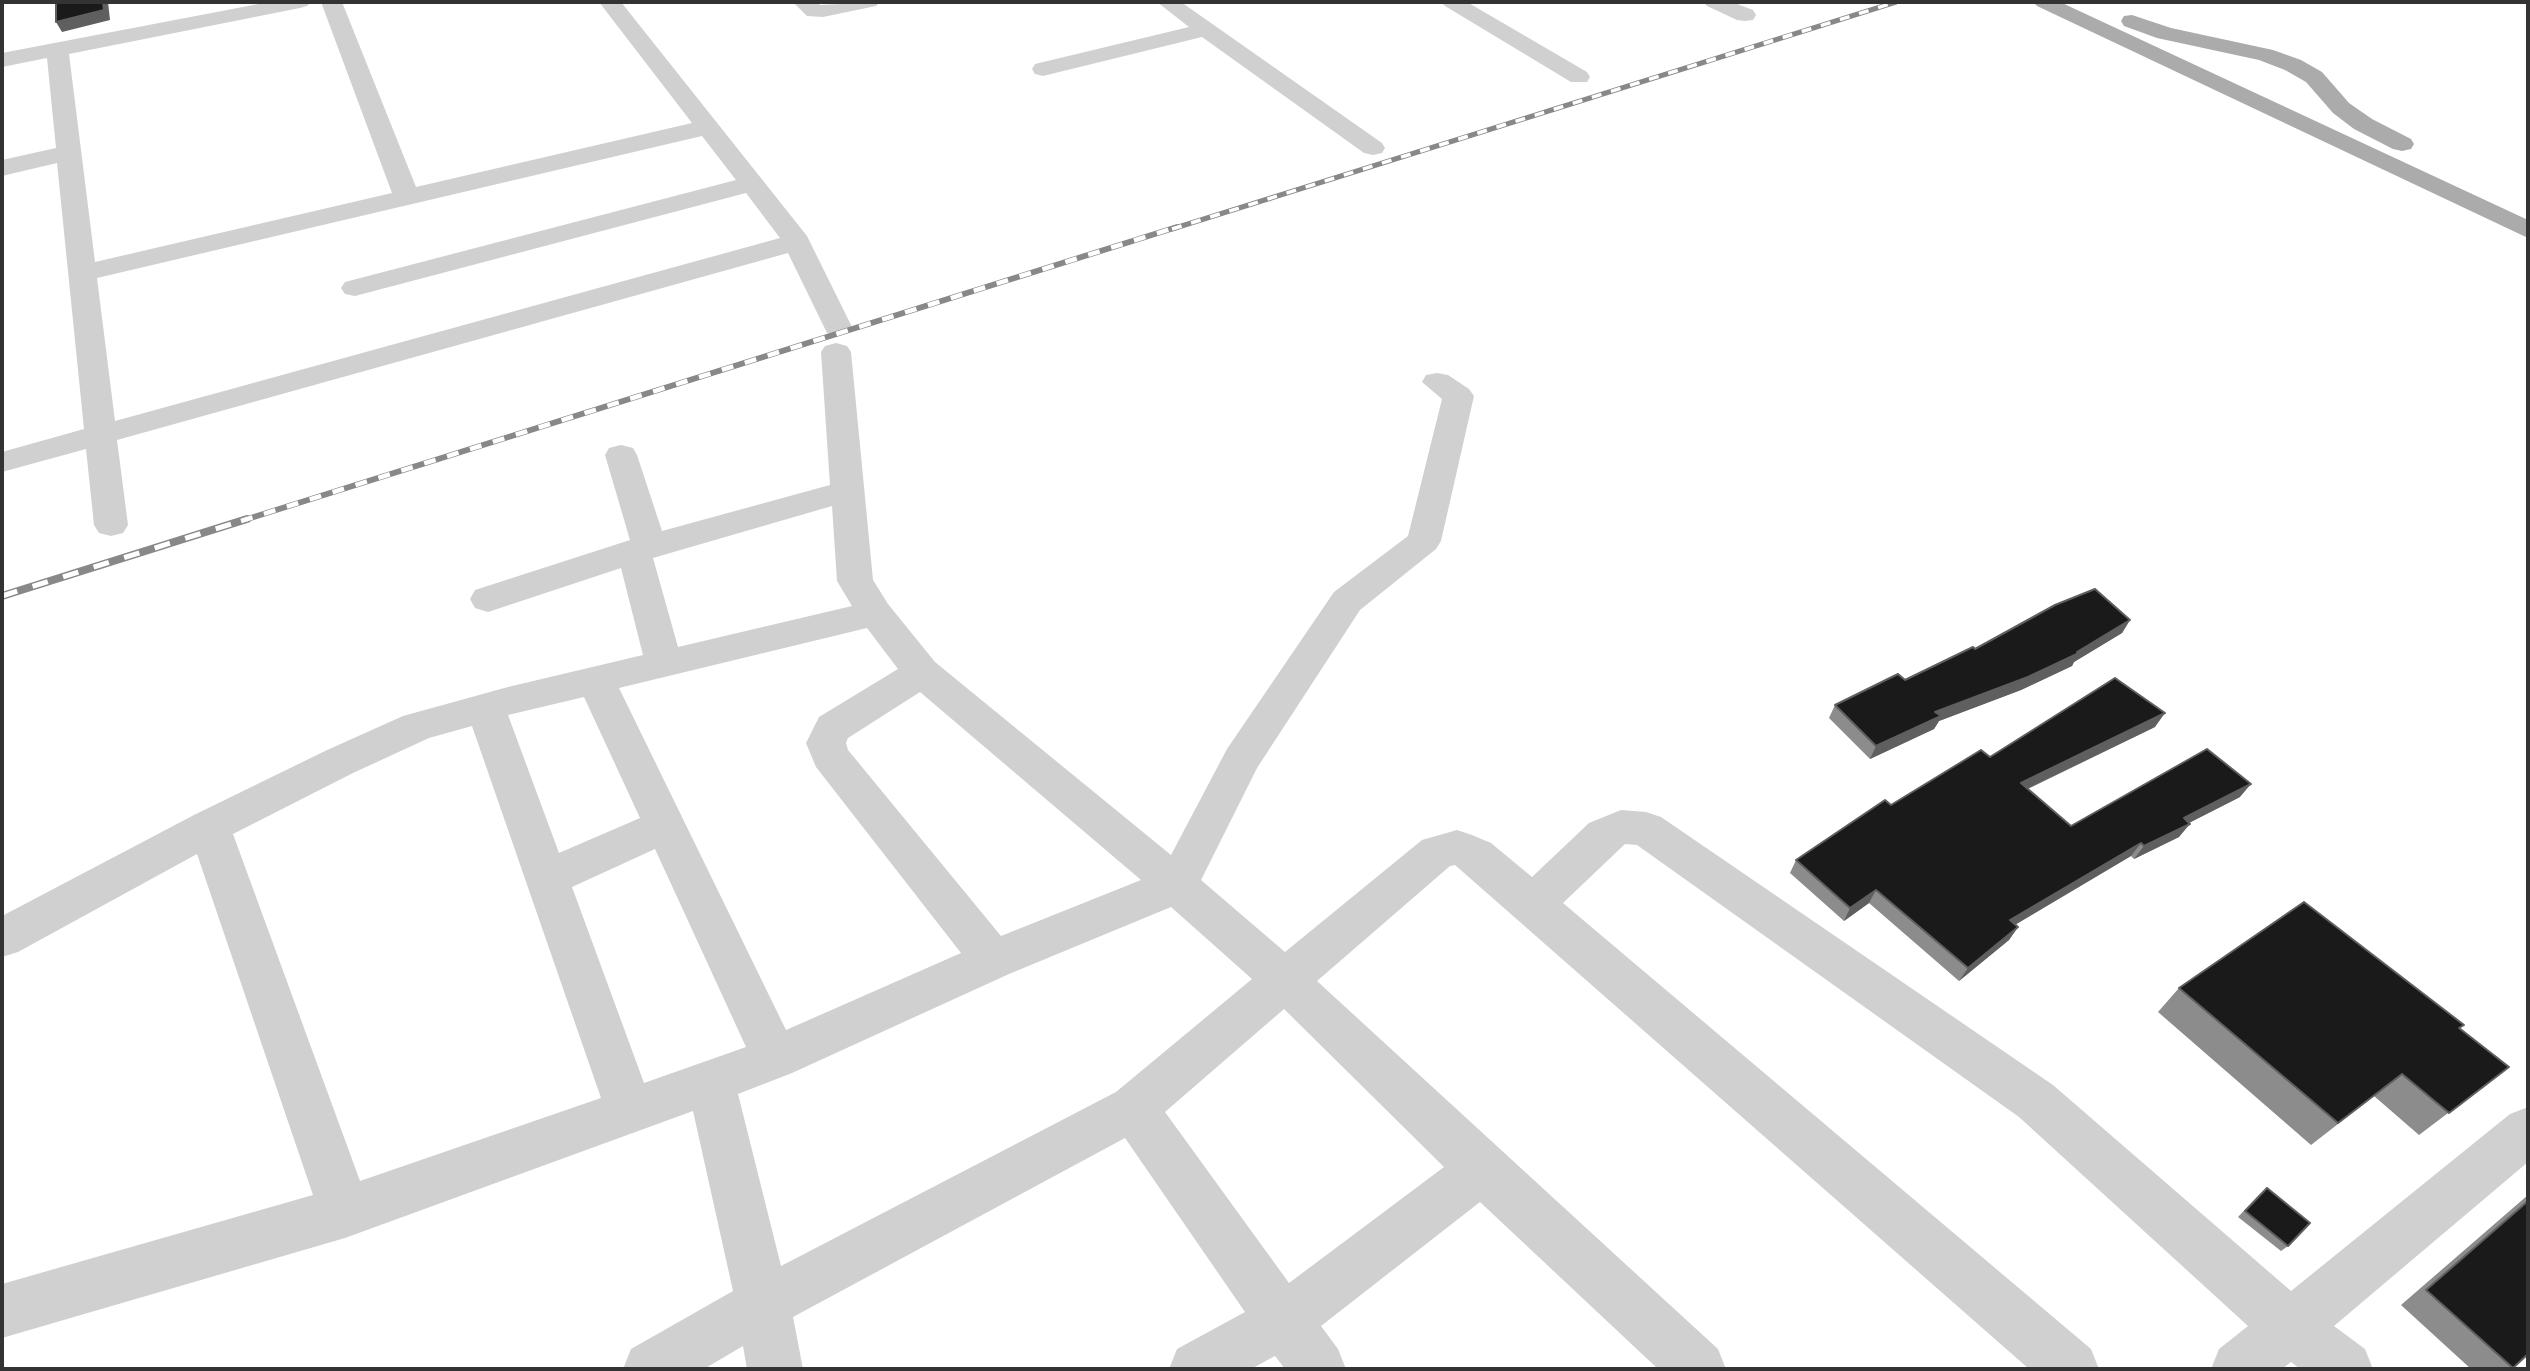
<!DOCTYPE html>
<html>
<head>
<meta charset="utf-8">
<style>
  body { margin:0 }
  #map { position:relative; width:2530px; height:1371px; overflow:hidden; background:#fff; font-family:Signika,sans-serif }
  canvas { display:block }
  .frame { position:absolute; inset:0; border:4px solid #333; pointer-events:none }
</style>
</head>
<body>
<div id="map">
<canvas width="2530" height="1371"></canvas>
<div class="frame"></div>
</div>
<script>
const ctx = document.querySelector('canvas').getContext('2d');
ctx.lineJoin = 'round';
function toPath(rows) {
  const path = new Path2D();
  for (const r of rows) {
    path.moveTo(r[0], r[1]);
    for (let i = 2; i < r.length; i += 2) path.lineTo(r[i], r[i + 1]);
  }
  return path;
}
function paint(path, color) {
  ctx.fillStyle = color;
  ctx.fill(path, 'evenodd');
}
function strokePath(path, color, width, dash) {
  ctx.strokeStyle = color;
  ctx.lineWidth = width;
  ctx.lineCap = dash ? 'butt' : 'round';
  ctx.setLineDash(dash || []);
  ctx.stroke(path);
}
const minor = toPath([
  [269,2,311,2,307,6,300,8,69,54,95,262,392,193,321,2,342,2,416,187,692,123,599,2,621,2,807,236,852,327,847,333,837,336,827,333,788,253,117,440,128,525,123,533,111,536,99,533,94,525,86,449,2,472,2,452,84,429,57,163,2,176,2,160,56,148,47,58,2,67,2,53,269,2],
  [702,136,736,180,345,282,341,288,345,294,355,296,746,193,780,238,115,421,97,278,702,136],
  [793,2,817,2,820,5,880,2,876,6,823,17,807,16,793,2],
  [1157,2,1181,2,1382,143,1385,148,1382,153,1373,155,1364,153,1202,37,1043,76,1035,74,1032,69,1035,64,1189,27,1157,2],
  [1441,2,1467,2,1587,72,1590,77,1587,82,1571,82,1445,6,1441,2],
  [1703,2,1732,2,1753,10,1756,15,1753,20,1745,21,1737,20,1707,6,1703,2],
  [836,343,847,346,851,352,873,580,888,604,935,662,1171,855,1227,749,1334,592,1408,536,1442,399,1422,382,1426,375,1437,373,1448,375,1469,389,1474,396,1441,541,1436,549,1360,610,1257,768,1201,880,1285,952,1422,840,1457,830,1472,835,1491,843,1532,877,1589,823,1621,810,1646,812,1661,817,2053,1085,2291,1291,2510,1114,2528,1107,2528,1162,2334,1326,2365,1349,2373,1369,2300,1369,2291,1362,2282,1369,2211,1369,2219,1349,2248,1326,2019,1117,1637,845,1625,844,1563,903,2091,1349,2099,1369,2029,1369,1455,865,1450,866,1317,981,1718,1349,1726,1369,1658,1369,1480,1202,1321,1326,1338,1349,1346,1369,1285,1369,1275,1356,1251,1369,1169,1369,1177,1349,1245,1312,1125,1138,793,1317,803,1369,747,1369,743,1346,704,1369,623,1369,631,1349,733,1291,693,1111,345,1238,2,1338,2,1284,313,1195,197,854,18,952,2,957,2,916,194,815,325,751,403,716,508,687,643,655,621,568,488,612,475,608,470,599,475,590,630,540,605,455,609,448,621,445,633,448,637,455,662,531,830,485,821,352,825,346,836,343],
  [832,506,837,581,852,606,678,647,653,558,832,506],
  [867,628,898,669,819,717,806,743,816,767,961,953,786,1030,619,688,867,628],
  [920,692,1141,880,1001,936,848,750,846,743,848,738,920,692],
  [584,697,640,818,559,853,508,715,584,697],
  [472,726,601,1098,360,1181,233,834,353,773,429,738,472,726],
  [655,849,746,1047,644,1083,572,887,655,849],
  [1171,907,1252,979,1116,1092,781,1266,738,1094,792,1073,1009,974,1171,907],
  [1284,1009,1444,1167,1289,1283,1165,1112,1284,1009]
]);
const major = toPath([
  [2033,2,2060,2,2528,220,2528,238,2037,6,2033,2],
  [2132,15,2171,28,2273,50,2301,60,2322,72,2349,103,2372,119,2411,139,2414,144,2411,149,2402,151,2393,149,2354,129,2333,113,2306,82,2285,70,2259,60,2157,38,2124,26,2121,21,2124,16,2132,15]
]);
const railFar2 = toPath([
  [1172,229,1896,2]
]);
const railFar1 = toPath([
  [241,521,1177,227]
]);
const rail = toPath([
  [2,596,247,519]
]);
const wall = toPath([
  [2130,620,2122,633,2074,662,2072,666,2021,690,1939,721,1934,729,1870,759,1829,718,1835,705,1905,680,1975,649],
  [2155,727,2028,789,2071,826,2240,797,2189,823,2179,837,2134,859,2131,856,2015,925,2018,927,2009,940,1959,981,1869,903,1844,921,1790,873,1796,860,1891,805,1990,757],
  [2179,988,2459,1028,2509,1067,2419,1135,2374,1096,2311,1145,2158,1012],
  [2267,1188,2288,1246,2281,1251,2238,1217,2260,1194],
  [2528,1195,2528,1354,2510,1369,2471,1369,2401,1305]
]);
const shadedWall = toPath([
  [103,2,108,2,110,20,62,32,56,22],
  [2130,620,2122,633,2074,662,2072,666,2021,690,1939,721,1934,729,1870,759,1876,746,1935,712,2077,652],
  [2165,713,2155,727,2012,796,2021,783],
  [2251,784,2240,797,2173,831,2184,818],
  [2190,824,2179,837,2134,859,2144,846],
  [2141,843,2131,856,2001,933,2010,920],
  [1876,890,1869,903,1844,921,1850,908],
  [2018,927,2009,940,1959,981,1968,968]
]);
const building = toPath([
  [56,2,103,2,104,10,56,22,56,2],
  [2095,589,2130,620,2077,652,2079,653,2028,677,1935,712,1941,716,1876,746,1835,705,1898,674,1905,680,1973,647,1975,649,2055,605,2095,589],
  [2115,678,2165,713,2021,783,2071,826,2207,749,2251,784,2184,818,2190,824,2144,846,2141,843,2010,920,2018,927,1968,968,1876,890,1850,908,1796,860,1885,800,1891,805,1981,750,1990,757,2115,678],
  [2304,902,2464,1025,2459,1028,2509,1067,2449,1113,2402,1074,2338,1123,2179,988,2304,902],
  [2267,1188,2310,1223,2288,1246,2245,1211,2267,1188],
  [2528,1201,2528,1354,2513,1368,2426,1290,2528,1201]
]);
paint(minor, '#d0d0d0');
paint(major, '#ababab');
strokePath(railFar2, '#888', 5);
strokePath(railFar1, '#888', 6);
strokePath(rail, '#888', 8);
strokePath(railFar2, '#fff', 3.5, [10]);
strokePath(railFar1, '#fff', 4.5, [12]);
strokePath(rail, '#fff', 5, [16]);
paint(wall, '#8c8c8c');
paint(shadedWall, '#5f5f5f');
paint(building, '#1a1a1a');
strokePath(building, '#5f5f5f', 2);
</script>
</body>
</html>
